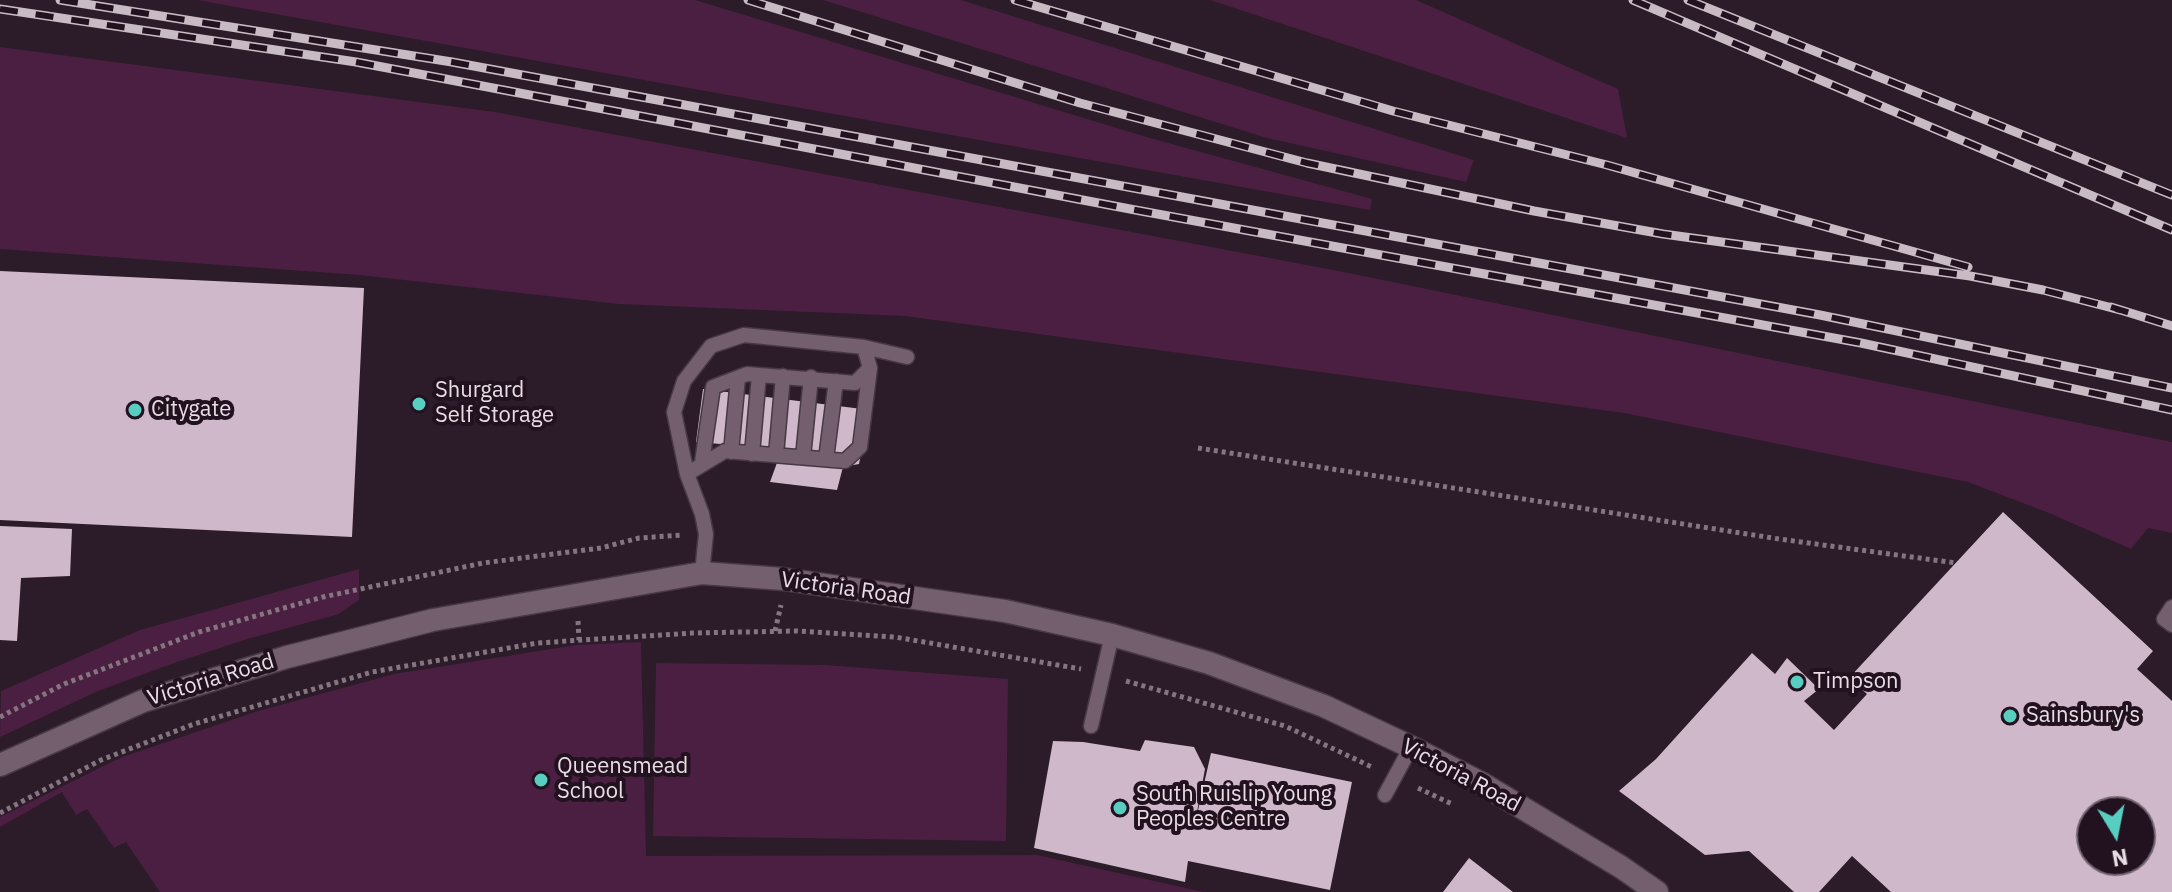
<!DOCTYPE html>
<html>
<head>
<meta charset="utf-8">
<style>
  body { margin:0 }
  #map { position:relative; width:2172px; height:892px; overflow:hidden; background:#2c1b28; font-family:"IBM Plex Sans",sans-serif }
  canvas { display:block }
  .north { position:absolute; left:2076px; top:796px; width:80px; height:80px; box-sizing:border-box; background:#22121f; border:2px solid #71636e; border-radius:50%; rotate:170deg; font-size:22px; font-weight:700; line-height:32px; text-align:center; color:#e8dce5 }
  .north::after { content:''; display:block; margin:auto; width:28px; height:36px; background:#58cec0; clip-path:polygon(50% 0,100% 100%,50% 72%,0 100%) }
</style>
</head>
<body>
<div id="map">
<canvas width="2172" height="892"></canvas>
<div class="north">N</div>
</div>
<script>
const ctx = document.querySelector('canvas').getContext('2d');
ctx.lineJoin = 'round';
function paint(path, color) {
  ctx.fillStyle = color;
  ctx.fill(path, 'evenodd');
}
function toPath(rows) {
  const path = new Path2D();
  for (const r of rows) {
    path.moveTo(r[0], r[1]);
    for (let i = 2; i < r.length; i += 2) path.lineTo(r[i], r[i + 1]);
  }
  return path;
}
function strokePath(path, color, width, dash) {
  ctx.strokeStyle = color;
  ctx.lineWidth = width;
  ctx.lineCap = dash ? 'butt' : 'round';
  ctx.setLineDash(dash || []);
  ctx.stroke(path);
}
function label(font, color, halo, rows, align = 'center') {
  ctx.font = font + ' "IBM Plex Sans",sans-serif';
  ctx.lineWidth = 8;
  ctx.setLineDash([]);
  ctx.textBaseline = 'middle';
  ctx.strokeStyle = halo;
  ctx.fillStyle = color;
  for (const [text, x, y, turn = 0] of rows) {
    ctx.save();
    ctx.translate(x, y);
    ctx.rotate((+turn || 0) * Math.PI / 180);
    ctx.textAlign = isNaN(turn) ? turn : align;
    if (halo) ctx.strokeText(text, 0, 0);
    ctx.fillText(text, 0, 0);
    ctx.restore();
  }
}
const green = toPath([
  [197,0,695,0,1150,138,1372,199,1370,210],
  [823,0,961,0,1474,160,1466,182,1267,138],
  [1210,0,1416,0,1618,89,1627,138],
  [0,47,495,112,1344,272,2172,442,2172,533,2148,528,2131,549,2049,513,1968,482,1624,413,905,316,619,304,359,275,0,249],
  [359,569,359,600,339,614,244,640,177,662,98,691,0,737,1,691,140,630],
  [641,642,646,856,1037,855,1204,892,160,892,126,842,114,848,87,809,76,815,62,792,0,827,0,817,122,757,258,711,394,674,576,645],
  [656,663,825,665,1008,679,1006,841,653,836]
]);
const building = toPath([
  [0,271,364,288,352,537,0,520],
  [703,389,870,410,859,464,843,467,837,490,770,482,782,449,696,442],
  [2003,512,2153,651,2137,669,2172,701,2172,892,1891,892,1852,856,1819,892,1794,892,1749,851,1705,855,1619,791,1656,759,1752,653,1775,674,1787,658,1819,689,1804,701,1834,730,1867,694,1849,678],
  [2092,812,2140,812,2140,860,2092,860],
  [0,526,72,529,70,576,21,578,17,641,0,640],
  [1145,740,1194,747,1205,769,1194,828,1211,753,1352,782,1330,890,1188,861,1185,882,1034,848,1053,741,1083,742,1140,751],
  [1469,858,1513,892,1443,892]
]);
const path = toPath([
  [1198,448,1779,539,1956,563],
  [578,621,579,640],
  [775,631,781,605],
  [1126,681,1285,726,1372,767],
  [0,717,64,684,199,632,323,597,483,563,601,548,639,538,683,535],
  [1418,788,1452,804],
  [0,813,101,760,194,724,372,672,537,643,692,633,796,631,895,637,1081,669]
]);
const service = toPath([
  [731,452,738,378],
  [752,454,759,375],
  [776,455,783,376],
  [803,457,811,377],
  [826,459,836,381],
  [702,462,713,387,747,374,855,383,870,368],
  [687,474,725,451,845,461,860,447,870,368,864,347],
  [702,573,706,534,702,514,687,474,674,412,684,381,711,346,744,335,864,347,907,357],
  [2172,607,2164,619,2172,625],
  [1091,726,1112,635],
  [1385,795,1411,747]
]);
const tertiary = toPath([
  [0,765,143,701,287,657,433,620,702,573,783,579,1005,611,1112,635,1209,663,1324,706,1411,747,1481,783,1621,867,1657,892]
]);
const rail = toPath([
  [60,0,452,62,1820,315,2172,388],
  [748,0,1080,103,1307,163,1534,211,1663,234,1970,276,2043,290,2120,310],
  [1015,0,1393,111,1607,165,1968,267],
  [1633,0,2172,230],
  [1688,0,2172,195],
  [0,9,356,62,1130,209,1861,343,2172,410],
  [2111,307,2172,326]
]);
const markers = [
  [419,404,8,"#58cec0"],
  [135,410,8,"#58cec0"],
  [1797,682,8,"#58cec0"],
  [2010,716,8,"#58cec0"],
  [541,780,8,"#58cec0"],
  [1120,808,8,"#58cec0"]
];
const poiNames = [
  ["Shurgard",435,391],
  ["Self Storage",435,416],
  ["Citygate",151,410],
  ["Timpson",1813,682],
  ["Sainsbury's",2026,716],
  ["Queensmead",557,767],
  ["School",557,792],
  ["South Ruislip Young",1136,795],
  ["Peoples Centre",1136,820]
];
const streetNames = [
  ["Victoria Road",846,589,8],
  ["Victoria Road",211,680,-17],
  ["Victoria Road",1461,776,28]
];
paint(green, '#4a1f42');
paint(building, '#cfb8c9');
strokePath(service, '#473944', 17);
strokePath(tertiary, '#473944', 25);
strokePath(path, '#847580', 5, [4, 4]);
strokePath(service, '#735f6e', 14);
strokePath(tertiary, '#735f6e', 22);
strokePath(rail, '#c8bbc4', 9);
strokePath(rail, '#22121f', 6, [18]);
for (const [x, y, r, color] of markers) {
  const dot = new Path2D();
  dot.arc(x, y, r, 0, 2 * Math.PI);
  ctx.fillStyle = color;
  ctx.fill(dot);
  strokePath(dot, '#22121f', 3);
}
label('22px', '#e8dce5', '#22121f', poiNames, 'left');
label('22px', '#e8dce5', '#22121f', streetNames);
</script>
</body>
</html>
